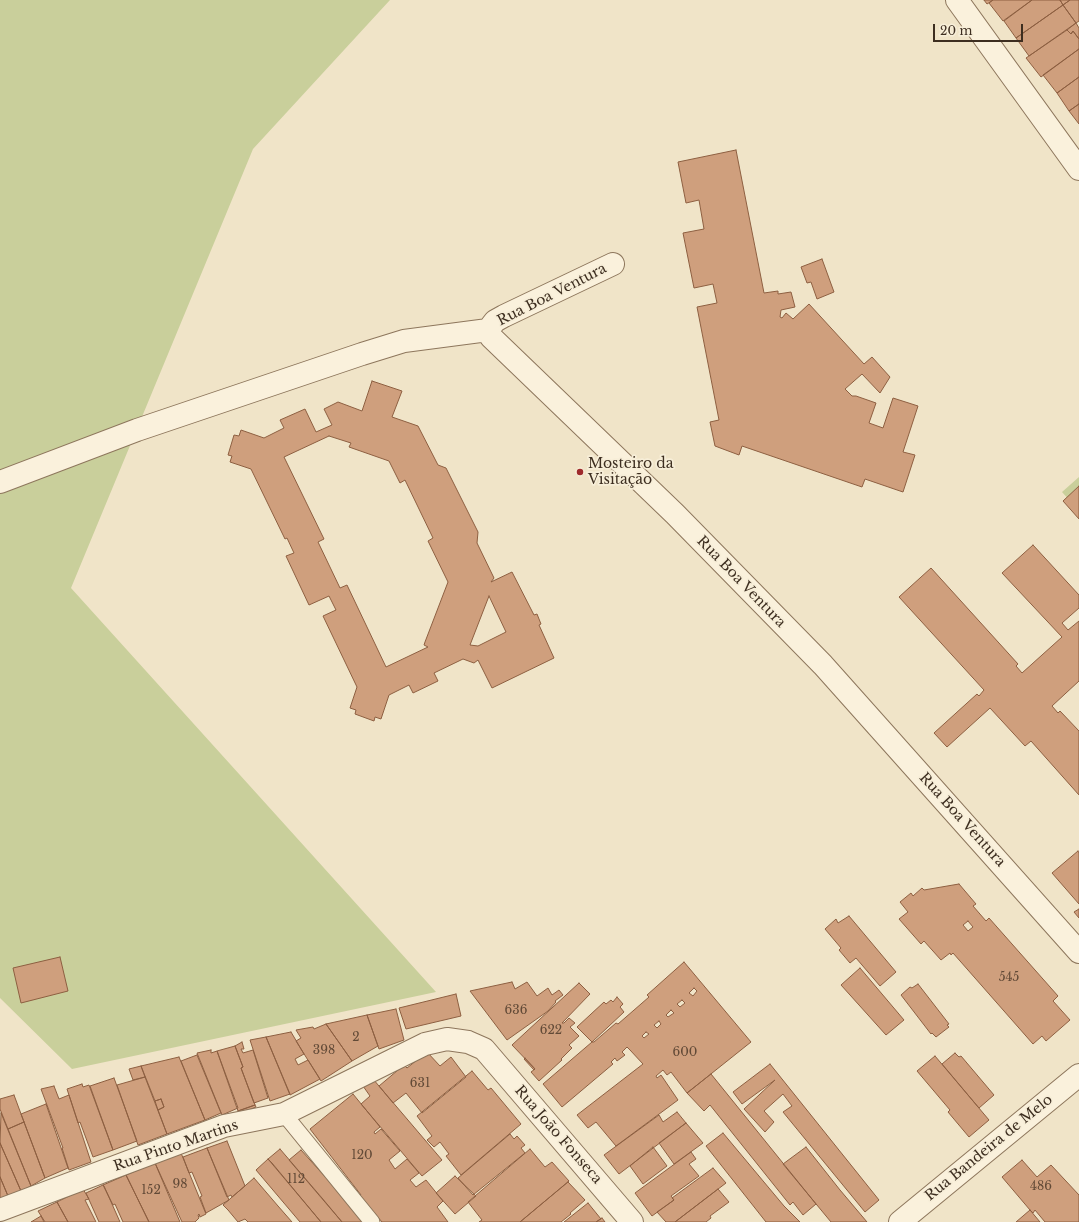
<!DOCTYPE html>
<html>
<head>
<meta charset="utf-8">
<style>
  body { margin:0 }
  #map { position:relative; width:1079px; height:1222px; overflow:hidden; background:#f0e4c8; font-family:"Libre Baskerville",serif }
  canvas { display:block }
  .scale { position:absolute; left:933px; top:24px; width:90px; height:18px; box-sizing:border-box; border:2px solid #3d2e20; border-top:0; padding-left:5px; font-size:12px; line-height:14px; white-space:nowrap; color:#3d2e20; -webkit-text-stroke:3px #f7eed8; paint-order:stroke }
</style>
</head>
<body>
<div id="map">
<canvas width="1079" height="1222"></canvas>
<div class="scale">20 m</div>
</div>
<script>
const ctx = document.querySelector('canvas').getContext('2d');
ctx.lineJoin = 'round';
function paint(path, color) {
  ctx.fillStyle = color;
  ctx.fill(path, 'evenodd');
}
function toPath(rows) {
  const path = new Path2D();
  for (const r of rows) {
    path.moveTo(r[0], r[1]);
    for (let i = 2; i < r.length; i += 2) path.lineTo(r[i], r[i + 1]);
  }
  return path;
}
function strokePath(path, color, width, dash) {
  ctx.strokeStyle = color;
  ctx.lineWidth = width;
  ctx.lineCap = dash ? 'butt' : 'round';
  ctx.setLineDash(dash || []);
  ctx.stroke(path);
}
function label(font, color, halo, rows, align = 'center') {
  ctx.font = font + ' "Libre Baskerville",serif';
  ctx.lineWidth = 3.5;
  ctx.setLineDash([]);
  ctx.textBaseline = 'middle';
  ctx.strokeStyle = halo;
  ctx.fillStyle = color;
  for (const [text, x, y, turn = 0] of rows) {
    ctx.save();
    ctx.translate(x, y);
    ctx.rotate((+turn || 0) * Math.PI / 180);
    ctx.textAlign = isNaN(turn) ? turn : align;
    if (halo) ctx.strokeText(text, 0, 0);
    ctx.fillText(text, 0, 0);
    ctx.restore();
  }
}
const green = toPath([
  [0,0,390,0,253,149,71,588,436,992,72,1069,0,998],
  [1079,477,1079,511,1062,492]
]);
const building = toPath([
  [984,0,993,0,987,4,984,0],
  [993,0,1032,0,1003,21,989,3,993,0],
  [1032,0,1060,0,1063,5,1016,38,1004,21,1032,0],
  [1060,0,1070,0,1063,5,1060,0],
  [1070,0,1079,0,1079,21,1076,23,1063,5,1070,0],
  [1063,5,1076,23,1029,56,1016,38,1063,5],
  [1076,23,1079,28,1079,39,1073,31,1071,34,1067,30,1076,23],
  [1067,30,1071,34,1073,31,1079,39,1079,49,1041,77,1026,58,1067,30],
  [1079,49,1079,77,1057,93,1043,75,1079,49],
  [1079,77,1079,104,1069,111,1057,93,1079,77],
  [1079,104,1079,124,1069,111,1079,104],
  [736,150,764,293,778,291,778,294,791,292,795,307,781,310,780,317,782,318,786,313,793,319,809,304,864,364,872,357,890,377,880,393,862,374,845,389,852,396,856,396,876,403,869,423,883,428,893,398,918,406,903,452,915,455,903,492,865,479,862,487,742,446,739,455,715,446,710,422,719,420,697,307,717,303,713,284,694,288,683,233,704,229,699,200,686,203,678,162,736,150],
  [822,259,834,292,817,299,811,282,807,283,801,267,822,259],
  [372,381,402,391,392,417,418,426,438,465,446,468,478,532,477,543,494,578,491,582,512,572,534,615,537,614,541,624,539,625,554,658,492,688,478,660,474,663,463,659,434,673,438,681,413,693,409,685,389,695,381,719,375,717,374,721,355,714,356,710,350,708,357,687,323,616,336,610,329,596,309,605,286,556,294,553,287,538,285,539,251,469,230,462,232,456,228,455,234,435,239,436,241,430,264,438,284,428,280,420,305,409,316,432,332,425,324,409,338,402,362,411,372,381],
  [329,436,351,443,349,447,389,461,400,483,405,480,433,538,428,541,448,582,425,642,424,645,428,647,386,667,347,585,340,588,318,542,324,539,284,457,329,436],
  [489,596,506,632,478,646,470,645,489,596],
  [1079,486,1079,519,1063,501,1079,486],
  [1033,545,1079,595,1079,608,1062,623,1068,630,1079,621,1079,681,1052,706,1058,713,1060,711,1079,731,1079,795,1031,741,1025,746,990,708,947,747,934,733,977,694,979,696,984,690,899,597,931,568,1018,664,1016,666,1022,673,1062,637,1002,573,1033,545],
  [1078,851,1079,853,1079,904,1052,873,1078,851],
  [959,884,976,904,973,906,986,921,989,918,1058,996,1053,1001,1070,1020,1046,1041,1042,1036,1033,1044,953,953,951,955,950,953,941,960,924,941,921,944,899,919,908,912,900,902,911,893,913,896,922,888,924,890,959,884],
  [968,921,973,927,968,931,963,925,968,921],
  [1079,909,1079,918,1074,912,1079,909],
  [849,916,896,972,880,986,856,958,850,963,839,950,841,948,825,929,836,919,838,923,849,916],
  [60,957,68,991,21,1003,13,968,60,957],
  [684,962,751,1042,687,1093,671,1072,667,1075,663,1070,656,1076,657,1078,661,1075,678,1100,616,1146,596,1122,588,1128,577,1115,643,1064,630,1050,627,1047,622,1052,625,1055,617,1061,615,1058,611,1062,613,1064,562,1107,543,1084,592,1042,594,1042,616,1023,618,1024,649,997,647,995,684,962],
  [694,988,697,991,693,996,689,993,694,988],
  [682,1000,685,1003,680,1007,677,1004,682,1000],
  [671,1010,674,1013,668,1017,666,1015,671,1010],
  [659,1021,661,1024,657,1028,654,1025,659,1021],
  [646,1032,649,1034,644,1038,642,1036,646,1032],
  [860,968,904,1020,886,1035,841,985,860,968],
  [512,982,515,989,527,982,537,996,548,988,552,995,559,990,563,995,555,1001,556,1002,548,1011,507,1040,470,991,512,982],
  [579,983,590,994,562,1023,564,1023,569,1018,575,1023,570,1027,579,1036,569,1045,572,1048,561,1059,562,1060,539,1081,531,1072,535,1069,512,1045,579,983],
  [918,984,949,1024,947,1025,949,1027,936,1037,932,1033,931,1034,901,995,910,987,912,988,918,984],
  [456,994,461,1016,406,1029,399,1008,456,994],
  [617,997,623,1004,620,1007,624,1012,592,1042,577,1027,604,1002,606,1004,611,1000,613,1002,617,997],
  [396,1009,404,1040,379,1049,367,1015,396,1009],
  [367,1015,378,1046,352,1061,326,1024,367,1015],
  [326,1024,352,1061,321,1081,296,1041,301,1038,296,1030,313,1027,314,1029,326,1024],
  [291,1032,304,1054,295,1059,298,1065,308,1060,320,1079,290,1095,266,1037,291,1032],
  [266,1037,290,1094,270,1101,250,1040,266,1037],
  [242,1042,244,1049,241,1049,243,1053,253,1050,268,1098,254,1103,241,1068,243,1067,235,1046,242,1042],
  [235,1046,243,1067,241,1068,255,1105,238,1111,217,1051,235,1046],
  [211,1050,211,1053,217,1051,238,1108,222,1115,197,1053,211,1050],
  [427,1052,440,1066,451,1057,466,1077,422,1113,406,1093,393,1103,379,1086,404,1065,407,1068,427,1052],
  [955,1053,959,1057,961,1056,994,1095,979,1108,942,1064,955,1053],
  [197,1055,221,1113,205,1120,181,1061,197,1055],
  [935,1056,989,1120,969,1137,948,1112,950,1110,917,1071,935,1056],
  [179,1057,205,1120,167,1134,158,1110,164,1107,161,1099,155,1101,141,1066,179,1057],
  [525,1058,535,1069,534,1070,524,1059,525,1058],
  [770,1064,879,1200,865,1212,783,1112,792,1106,783,1094,764,1111,774,1122,765,1132,744,1109,775,1080,742,1104,733,1092,770,1064],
  [141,1066,145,1077,133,1080,129,1069,141,1066],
  [472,1071,488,1090,491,1088,521,1124,461,1175,446,1156,449,1154,440,1142,434,1147,427,1140,432,1136,417,1116,472,1071],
  [711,1074,816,1204,803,1215,793,1202,790,1205,710,1105,704,1111,687,1093,711,1074],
  [145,1077,167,1134,138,1145,117,1085,145,1077],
  [114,1078,137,1141,113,1150,90,1086,114,1078],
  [373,1079,442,1160,422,1176,361,1104,370,1096,363,1086,373,1079],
  [82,1084,83,1087,89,1085,113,1150,93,1157,80,1122,78,1123,67,1089,82,1084],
  [54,1086,59,1099,69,1095,91,1162,69,1170,62,1148,63,1148,41,1089,54,1086],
  [353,1094,380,1127,374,1132,375,1134,381,1129,400,1151,389,1160,395,1169,407,1159,419,1173,410,1180,416,1187,426,1180,443,1201,437,1207,448,1222,382,1222,360,1196,361,1195,310,1129,353,1094],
  [14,1095,24,1122,8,1129,0,1109,0,1099,14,1095],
  [161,1099,164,1107,158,1110,155,1101,161,1099],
  [46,1104,68,1168,45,1178,21,1114,46,1104],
  [255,1105,256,1107,239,1114,238,1111,255,1105],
  [677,1112,686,1123,619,1174,604,1155,659,1115,663,1122,677,1112],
  [1,1113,31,1186,21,1191,0,1143,1,1113],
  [24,1122,45,1178,31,1186,8,1129,24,1122],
  [686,1123,703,1143,674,1164,659,1143,686,1123],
  [723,1133,784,1206,800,1222,766,1222,706,1146,723,1133],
  [510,1134,514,1139,517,1136,525,1145,521,1148,525,1153,473,1195,458,1178,510,1134],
  [227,1141,245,1186,232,1197,231,1195,227,1197,207,1148,227,1141],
  [0,1143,21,1191,8,1196,0,1177,0,1143],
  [653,1147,667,1166,643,1184,630,1166,653,1147],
  [806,1147,840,1190,867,1222,831,1222,783,1164,806,1147],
  [207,1148,229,1200,206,1213,200,1197,202,1196,192,1172,189,1173,183,1157,207,1148],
  [280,1149,322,1198,342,1222,321,1222,268,1159,280,1149],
  [530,1149,545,1167,552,1162,569,1181,520,1222,479,1222,482,1220,468,1202,530,1149],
  [301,1150,364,1220,362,1222,342,1222,289,1160,301,1150],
  [691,1152,696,1159,689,1164,699,1176,671,1196,674,1200,652,1216,635,1193,691,1152],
  [181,1153,206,1214,200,1217,199,1214,198,1215,199,1218,195,1222,182,1222,155,1163,181,1153],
  [268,1159,272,1163,321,1222,300,1222,256,1170,268,1159],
  [1022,1160,1037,1177,1051,1165,1079,1195,1079,1222,1045,1222,1035,1210,1033,1213,1030,1210,1002,1177,1022,1160],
  [155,1163,180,1222,149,1222,126,1175,155,1163],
  [713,1168,726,1183,675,1222,666,1222,657,1212,674,1200,672,1198,713,1168],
  [126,1175,149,1222,123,1222,115,1204,113,1205,103,1185,126,1175],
  [455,1176,476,1196,455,1214,436,1193,455,1176],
  [0,1177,8,1196,0,1200,0,1177],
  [254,1178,278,1206,292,1222,248,1222,245,1219,238,1222,228,1210,223,1205,254,1178],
  [568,1182,585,1200,570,1213,571,1214,561,1222,520,1222,568,1182],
  [103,1185,104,1186,120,1222,99,1222,86,1193,103,1185],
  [83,1189,89,1199,85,1200,96,1222,68,1222,57,1202,83,1189],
  [718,1189,729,1202,710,1216,711,1218,706,1222,675,1222,718,1189],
  [57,1202,68,1222,45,1222,38,1211,57,1202],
  [588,1203,601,1219,599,1220,596,1222,564,1222,588,1203],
  [1030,1210,1040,1222,1016,1222,1030,1210],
  [41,1216,44,1222,31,1222,41,1216],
  [602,1218,605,1222,596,1222,602,1218]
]);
const lane = toPath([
  [284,1114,372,1222]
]);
const street = toPath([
  [957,0,1079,169],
  [613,264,504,316,495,321,488,330,491,337,675,514,823,665,1079,952],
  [0,482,137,430,362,354,404,341,488,330],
  [0,1210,224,1126,284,1114,425,1044,447,1039,468,1042,484,1049,632,1222],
  [900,1222,1079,1075]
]);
const markers = [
  [580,472,4,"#9e2a2b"]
];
const numberNames = [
  ["545",1009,978],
  ["636",516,1011],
  ["622",551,1031],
  ["2",356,1038],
  ["398",324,1051],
  ["600",685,1053],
  ["631",420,1084],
  ["120",362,1156],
  ["112",296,1180],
  ["98",180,1185],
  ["486",1041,1187],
  ["152",151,1191]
];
const streetNames = [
  ["Rua Boa Ventura",552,295,-27],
  ["Rua Boa Ventura",741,582,46],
  ["Rua Boa Ventura",962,820,48],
  ["Rua João Fonseca",558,1135,49],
  ["Rua Pinto Martins",176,1146,-19],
  ["Rua Bandeira de Melo",989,1148,-39]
];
const poiNames = [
  ["Mosteiro da",588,464],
  ["Visitação",588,480]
];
paint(green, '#c9cf9b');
paint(building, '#cf9f7d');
strokePath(building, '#8d5f41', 1);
strokePath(lane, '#8d765c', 17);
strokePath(street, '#8d765c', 24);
strokePath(lane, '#faf1dc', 15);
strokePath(street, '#faf1dc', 22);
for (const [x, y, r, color] of markers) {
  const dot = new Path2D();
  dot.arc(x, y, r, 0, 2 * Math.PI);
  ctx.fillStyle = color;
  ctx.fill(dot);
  strokePath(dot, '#f7eed8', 1.5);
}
label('12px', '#624a37', null, numberNames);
label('14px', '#3d2e20', '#f7eed8', streetNames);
label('14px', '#3d2e20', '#f7eed8', poiNames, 'left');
</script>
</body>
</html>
